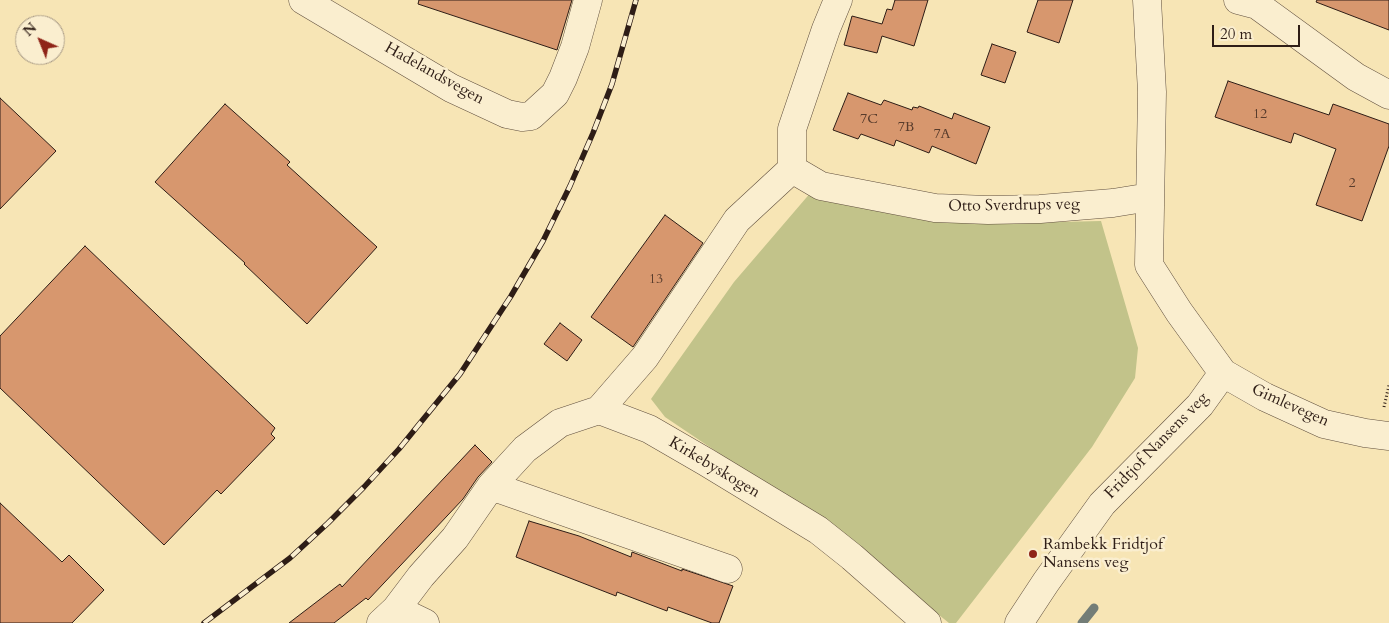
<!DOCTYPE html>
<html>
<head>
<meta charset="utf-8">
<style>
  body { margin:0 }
  #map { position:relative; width:1389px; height:623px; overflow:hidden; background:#f7e5b5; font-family:Cardo,serif }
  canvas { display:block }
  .north { position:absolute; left:15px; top:15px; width:50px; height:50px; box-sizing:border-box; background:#faeecf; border:1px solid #a89a85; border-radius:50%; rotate:316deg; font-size:14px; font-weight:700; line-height:20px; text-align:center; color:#2e1d16 }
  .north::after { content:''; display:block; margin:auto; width:18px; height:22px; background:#8f2418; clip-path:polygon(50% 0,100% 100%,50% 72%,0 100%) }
  .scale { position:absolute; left:1212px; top:25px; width:88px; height:22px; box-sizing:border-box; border:2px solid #2e1d16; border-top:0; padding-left:6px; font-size:15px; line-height:18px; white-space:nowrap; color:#2e1d16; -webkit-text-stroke:4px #faeecf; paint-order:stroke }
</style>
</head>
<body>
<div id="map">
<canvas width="1389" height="623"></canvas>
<div class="north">N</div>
<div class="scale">20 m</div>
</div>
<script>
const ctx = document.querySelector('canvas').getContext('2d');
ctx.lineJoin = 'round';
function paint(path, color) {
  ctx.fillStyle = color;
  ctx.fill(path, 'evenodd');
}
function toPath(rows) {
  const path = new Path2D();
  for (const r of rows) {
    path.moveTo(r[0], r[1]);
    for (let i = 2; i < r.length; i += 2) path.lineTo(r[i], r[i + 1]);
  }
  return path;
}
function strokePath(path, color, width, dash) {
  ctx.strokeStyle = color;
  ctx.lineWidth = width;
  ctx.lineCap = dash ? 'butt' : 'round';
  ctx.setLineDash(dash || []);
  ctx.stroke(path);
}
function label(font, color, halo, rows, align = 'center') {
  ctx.font = font + ' Cardo,serif';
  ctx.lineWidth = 5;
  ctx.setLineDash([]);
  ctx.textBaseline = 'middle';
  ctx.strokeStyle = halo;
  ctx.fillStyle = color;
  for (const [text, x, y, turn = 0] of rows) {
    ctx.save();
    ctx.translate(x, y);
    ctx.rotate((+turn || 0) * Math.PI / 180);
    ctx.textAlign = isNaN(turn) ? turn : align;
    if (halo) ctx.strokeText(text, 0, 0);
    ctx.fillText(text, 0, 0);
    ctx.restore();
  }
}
const green = toPath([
  [812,191,905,217,1016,223,1101,221,1138,348,1135,378,1092,447,956,623,949,623,833,530,665,417,651,399,734,282]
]);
const stream = toPath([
  [1082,623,1094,608]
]);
const building = toPath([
  [419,0,572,0,557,50,418,4,419,0],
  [895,0,928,0,914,46,882,36,877,53,844,45,852,16,882,24,887,9,892,10,895,0],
  [1038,0,1073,0,1059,43,1027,32,1038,0],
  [1317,0,1389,0,1389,30,1316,2,1317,0],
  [992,44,1016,52,1005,83,981,75,992,44],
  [1228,81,1329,115,1333,104,1389,124,1389,146,1362,221,1316,205,1336,149,1294,133,1291,143,1215,117,1228,81],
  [848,93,881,105,884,100,912,110,913,107,918,108,919,106,952,119,954,113,990,127,976,164,932,146,929,153,896,140,894,146,861,134,858,139,833,130,848,93],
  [0,98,56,151,0,209,0,98],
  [225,104,290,162,287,165,377,247,307,324,244,264,245,263,155,182,225,104],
  [665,215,703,243,633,347,591,317,665,215],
  [85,246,275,428,271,434,275,438,221,494,217,490,164,545,0,388,0,336,85,246],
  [560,323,582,340,567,361,544,344,560,323],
  [475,445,492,462,478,477,463,499,368,600,366,598,334,623,289,623,340,584,342,587,475,445],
  [0,503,62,562,69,555,104,590,72,623,0,623,0,503],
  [529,521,579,536,631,557,632,552,682,571,682,569,733,586,719,623,712,623,668,607,667,611,617,592,616,596,516,557,529,521]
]);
const path = toPath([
  [1384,407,1389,385]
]);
const minor = toPath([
  [303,0,451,88,507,114,522,117,531,116,555,94,563,78,575,47,588,0],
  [838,0,826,29,792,129,792,169,821,186,935,208,988,210,1040,209,1113,203,1150,197],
  [1147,0,1152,92,1149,265,1179,312,1223,373,1265,397,1324,424,1365,433,1389,436],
  [1238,0,1257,5,1356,77,1389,95],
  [599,410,645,357,737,220,792,169],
  [491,486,728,569],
  [396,609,425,623],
  [381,623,396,609,421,576,455,538,491,486,525,449,560,423,599,410,649,429,706,462,818,530,852,557,927,623],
  [1019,623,1046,582,1102,504,1200,405,1223,373]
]);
const rail = toPath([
  [204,623,290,558,328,523,364,487,399,449,460,374,511,296,543,241,570,186,593,133,612,84,636,0]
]);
const markers = [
  [1033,554,5,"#8f2418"]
];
const numberNames = [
  ["12",1260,115],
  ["7C",869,120],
  ["7B",906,128],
  ["7A",942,135],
  ["2",1352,184],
  ["13",656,280]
];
const streetNames = [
  ["Hadelandsvegen",434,74,29],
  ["Otto Sverdrups veg",1014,206,-1],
  ["Gimlevegen",1290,406,24],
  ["Fridtjof Nansens veg",1157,446,-46],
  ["Kirkebyskogen",714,468,31]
];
const poiNames = [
  ["Rambekk Fridtjof",1043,545],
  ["Nansens veg",1043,563]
];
paint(green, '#c2c38a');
strokePath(stream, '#737d77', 9);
paint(building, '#d7976e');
strokePath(building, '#2e1d16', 1);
strokePath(minor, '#604f3e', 29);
strokePath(path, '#2e1d16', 3, [1, 2.5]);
strokePath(minor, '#faeecf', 28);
strokePath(rail, '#2e1d16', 5.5);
strokePath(rail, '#faeecf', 4, [11]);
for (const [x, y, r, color] of markers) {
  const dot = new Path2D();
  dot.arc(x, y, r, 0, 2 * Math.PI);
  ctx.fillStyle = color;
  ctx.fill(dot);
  strokePath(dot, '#faeecf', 2);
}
label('14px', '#583c2c', null, numberNames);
label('16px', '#2e1d16', '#faeecf', streetNames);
label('16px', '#2e1d16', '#faeecf', poiNames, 'left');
</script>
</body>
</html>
